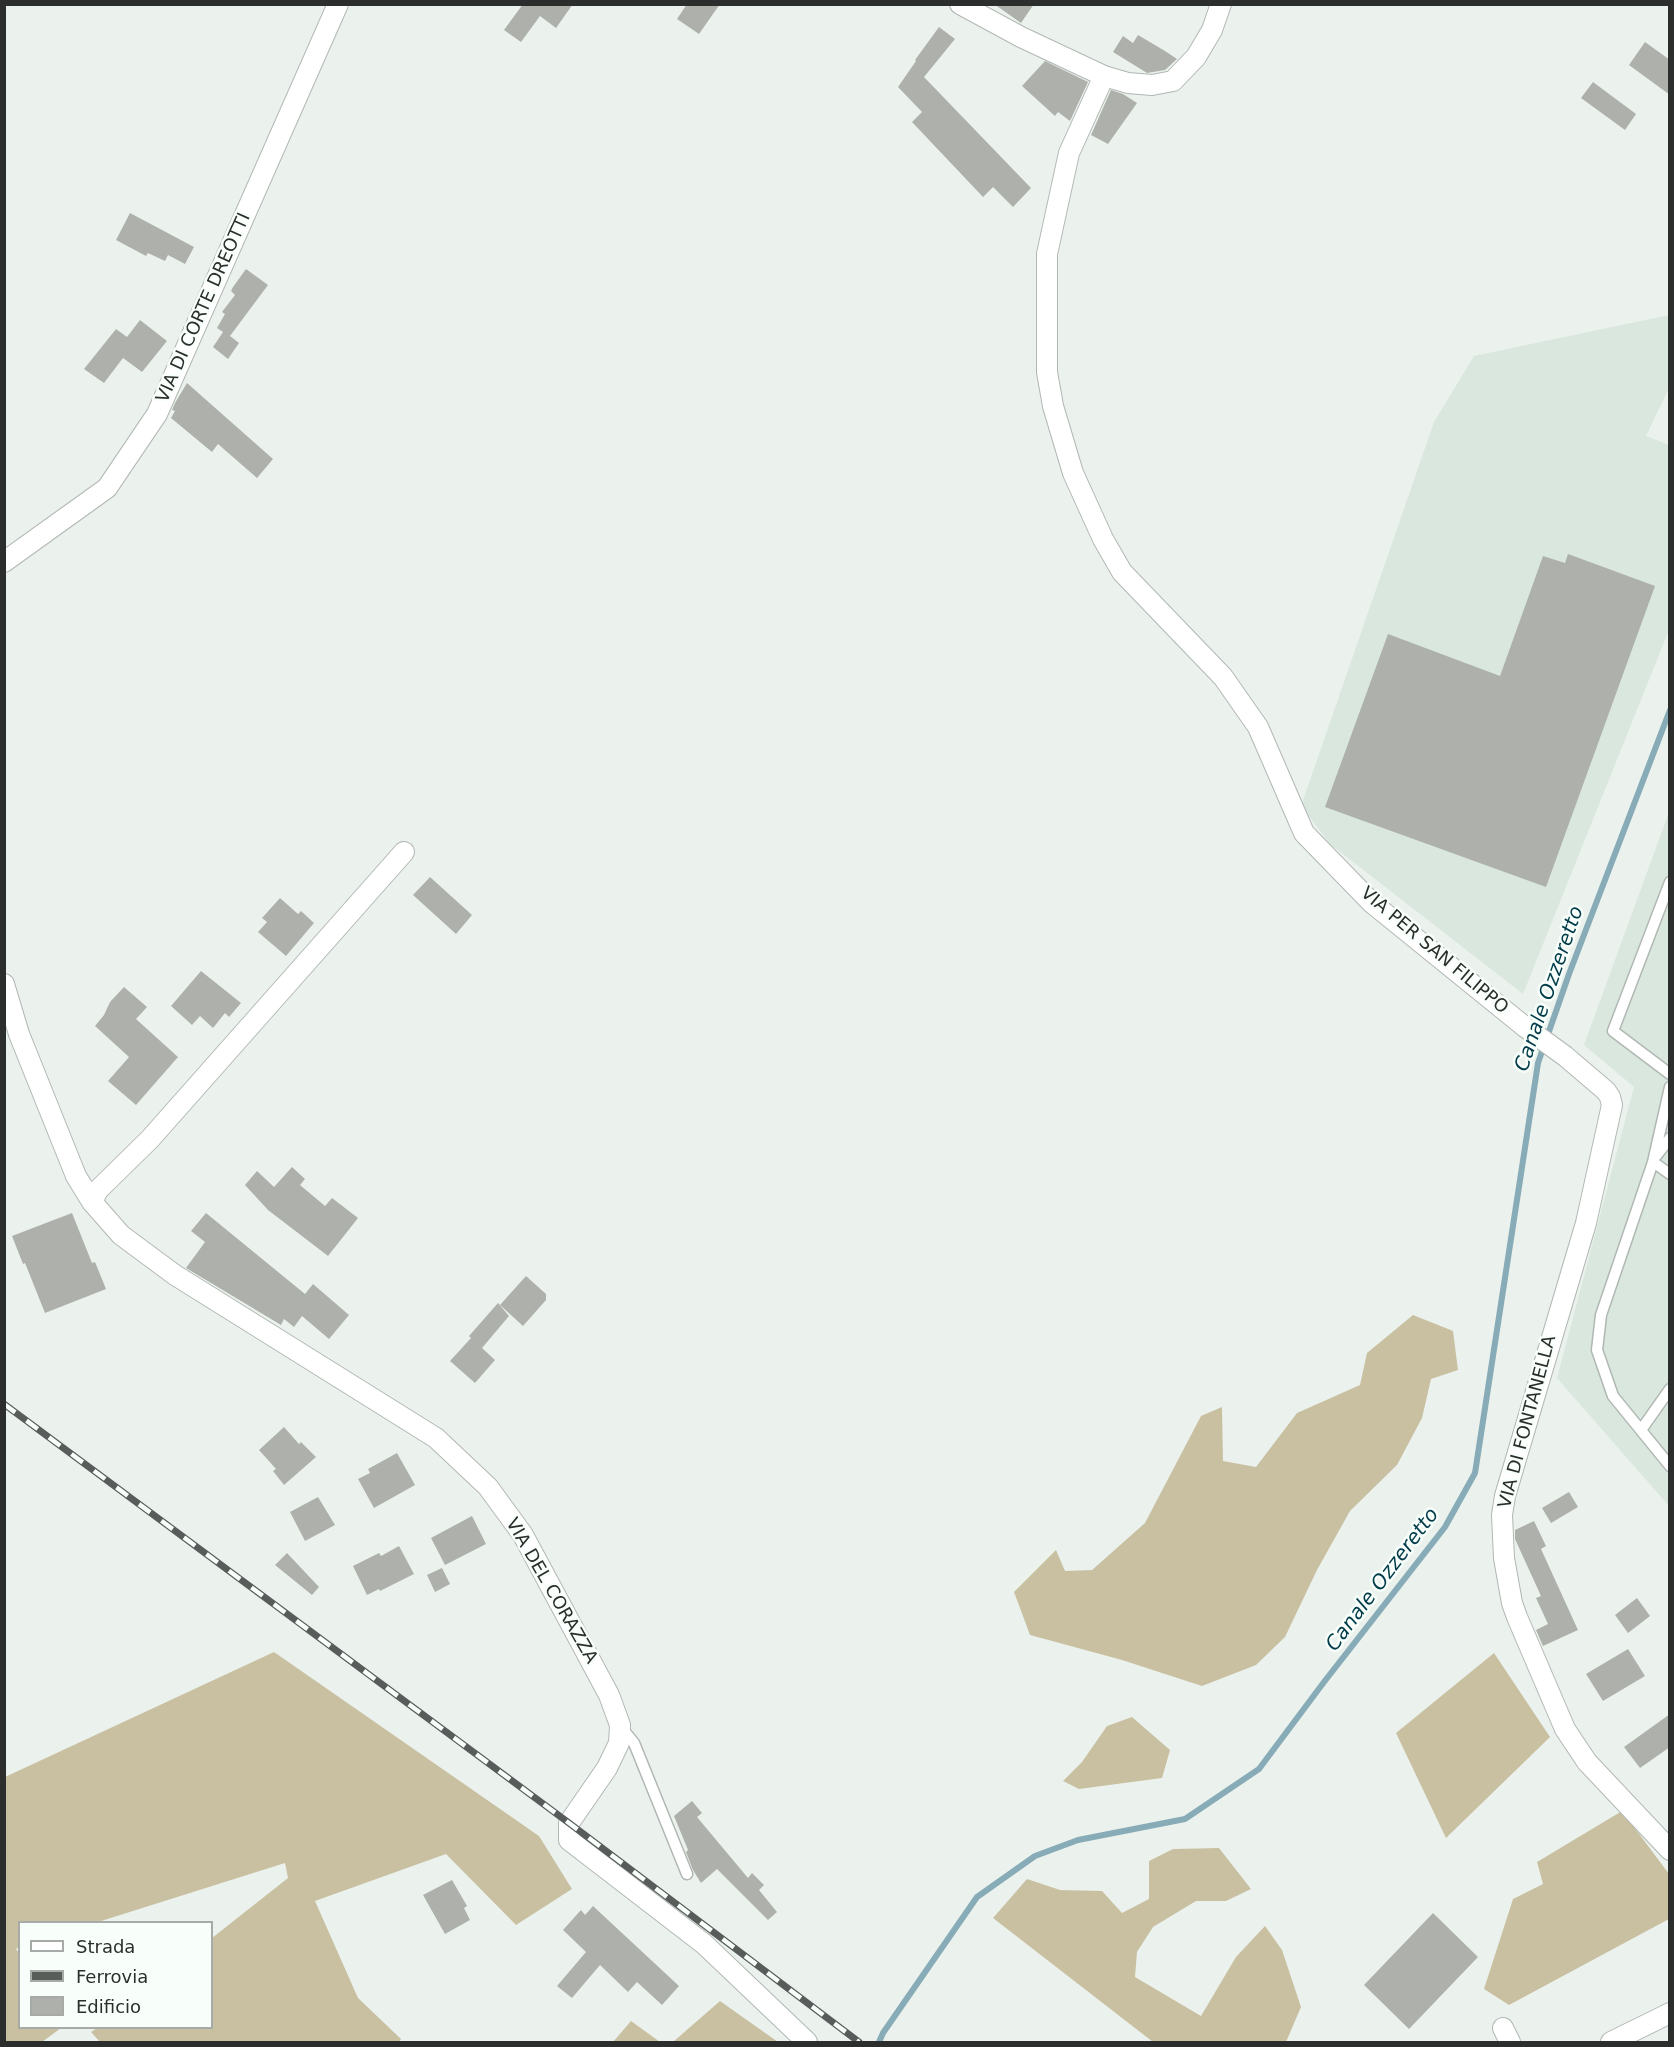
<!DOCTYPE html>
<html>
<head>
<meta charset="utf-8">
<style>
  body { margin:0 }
  #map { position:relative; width:1674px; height:2047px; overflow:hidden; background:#ebf2ed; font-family:"DejaVu Sans",sans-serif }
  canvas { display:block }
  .frame { position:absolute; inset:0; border:6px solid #2b2e2c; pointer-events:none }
  .legend { position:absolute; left:18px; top:1921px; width:195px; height:108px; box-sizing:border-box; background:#f8fffb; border:2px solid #a6aba8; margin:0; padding:8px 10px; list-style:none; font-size:18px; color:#2b2e2c }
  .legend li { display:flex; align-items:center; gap:12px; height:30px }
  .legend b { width:30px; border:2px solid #a6aba8 }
</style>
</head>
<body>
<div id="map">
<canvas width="1674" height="2047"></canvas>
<div class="frame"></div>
<ul class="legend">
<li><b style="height:8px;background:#fff"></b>Strada</li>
<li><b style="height:8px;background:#585c5a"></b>Ferrovia</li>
<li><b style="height:16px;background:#aeb1ab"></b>Edificio</li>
</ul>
</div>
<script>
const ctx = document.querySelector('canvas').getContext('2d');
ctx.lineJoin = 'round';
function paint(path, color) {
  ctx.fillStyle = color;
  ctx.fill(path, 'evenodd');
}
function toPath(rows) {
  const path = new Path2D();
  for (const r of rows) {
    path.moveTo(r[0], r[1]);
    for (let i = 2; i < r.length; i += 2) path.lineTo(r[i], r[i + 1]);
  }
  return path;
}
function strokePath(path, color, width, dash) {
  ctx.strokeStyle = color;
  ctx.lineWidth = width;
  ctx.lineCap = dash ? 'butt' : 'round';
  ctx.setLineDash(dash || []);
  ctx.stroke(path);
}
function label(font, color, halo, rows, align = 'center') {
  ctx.font = font + ' "DejaVu Sans",sans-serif';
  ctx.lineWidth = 5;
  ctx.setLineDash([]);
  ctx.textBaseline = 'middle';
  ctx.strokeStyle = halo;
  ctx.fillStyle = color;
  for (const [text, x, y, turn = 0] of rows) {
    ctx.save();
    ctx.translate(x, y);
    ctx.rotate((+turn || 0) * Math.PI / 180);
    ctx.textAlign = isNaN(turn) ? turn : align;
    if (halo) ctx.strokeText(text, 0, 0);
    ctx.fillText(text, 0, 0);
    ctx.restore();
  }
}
const built = toPath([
  [1669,315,1669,388,1646,436,1669,445,1669,630,1523,994,1330,844,1301,806,1434,422,1474,356],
  [1669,812,1669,1506,1557,1378,1634,1087,1584,1045]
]);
const forest = toPath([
  [1413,1315,1453,1331,1458,1370,1431,1379,1422,1418,1397,1465,1350,1511,1317,1570,1285,1637,1256,1665,1202,1686,1122,1660,1030,1635,1014,1592,1056,1550,1065,1571,1092,1570,1145,1523,1201,1416,1222,1407,1223,1461,1256,1467,1297,1413,1360,1385,1367,1353],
  [274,1652,539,1836,572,1889,516,1925,446,1854,315,1901,358,1998,401,2039,399,2042,100,2042,91,2032,97,2028,212,2028,212,1938,288,1878,285,1863,98,1922,20,1922,19,1947,16,1949,20,1954,20,2028,61,2028,42,2042,5,2042,5,1777],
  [1494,1653,1550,1737,1446,1838,1396,1733],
  [1132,1717,1170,1750,1162,1778,1079,1789,1063,1781,1082,1762,1107,1726],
  [1622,1811,1669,1874,1669,1919,1509,2005,1484,1989,1513,1899,1543,1884,1537,1862],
  [1219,1848,1251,1889,1226,1901,1196,1901,1153,1927,1137,1952,1135,1977,1201,2016,1236,1957,1265,1926,1282,1950,1301,2007,1286,2042,1153,2042,993,1918,1027,1879,1060,1890,1102,1891,1122,1913,1149,1899,1149,1861,1173,1849],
  [720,2001,778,2042,673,2042],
  [631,2021,660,2042,613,2042]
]);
const stream = toPath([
  [879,2042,883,2033,977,1897,1035,1856,1078,1840,1185,1819,1259,1769,1324,1682,1445,1527,1475,1473,1538,1063,1569,974,1670,710]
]);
const building = toPath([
  [523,4,573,4,556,28,540,16,521,42,504,30],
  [687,4,720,4,699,34,677,19],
  [994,4,1034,4,1021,23],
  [939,27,955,39,924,77,1031,188,1013,207,993,187,983,197,912,122,922,112,898,87,916,61,915,60],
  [1138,35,1165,51,1177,59,1165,70,1147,73,1113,52,1123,36,1133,43],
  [1645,42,1670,60,1670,95,1629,65],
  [1045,61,1088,82,1070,121,1058,112,1055,116,1022,86],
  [1593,82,1636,114,1625,130,1581,98],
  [1111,90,1123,94,1137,103,1108,144,1091,135],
  [130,213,194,247,185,264,168,255,165,261,148,253,146,256,116,240],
  [246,269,268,285,230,336,239,343,228,359,213,347,223,332,217,328,225,314,222,312,235,295,231,291,233,287],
  [140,320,167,341,142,372,123,358,104,383,84,369,116,329,127,337],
  [187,383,273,459,257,478,218,444,212,452,171,418,175,411,172,410,175,403],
  [1568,554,1655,586,1546,887,1325,807,1388,634,1500,676,1543,556,1565,563],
  [430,877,472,915,456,934,413,895],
  [280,898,298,914,301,911,314,923,286,956,258,932,267,922,262,918],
  [201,971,241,1003,229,1017,225,1013,213,1028,200,1016,192,1025,171,1006],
  [124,987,147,1007,136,1019,178,1057,136,1105,108,1081,129,1057,95,1026,104,1015,110,1002],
  [292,1167,305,1179,300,1185,325,1206,332,1198,358,1218,328,1256,268,1210,245,1185,257,1171,274,1187],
  [72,1213,92,1263,95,1262,106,1289,45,1313,25,1263,23,1264,12,1236],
  [206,1213,305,1294,313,1284,349,1315,329,1339,302,1316,294,1327,284,1319,281,1325,186,1268,205,1242,191,1231],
  [526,1276,546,1294,546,1300,523,1326,500,1305],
  [498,1303,509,1316,482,1348,495,1360,475,1383,450,1361,471,1338,469,1336],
  [284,1427,299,1444,301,1442,316,1457,284,1485,273,1471,276,1469,259,1450],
  [397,1453,415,1485,374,1508,358,1479,370,1473,368,1469],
  [1569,1492,1578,1507,1551,1523,1542,1508],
  [318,1497,335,1525,305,1541,290,1512],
  [472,1516,486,1544,445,1565,431,1538],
  [1534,1521,1546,1546,1541,1549,1578,1630,1543,1646,1536,1630,1548,1624,1536,1598,1541,1596,1515,1539,1515,1530],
  [399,1546,414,1574,380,1591,379,1589,367,1595,353,1566,379,1553,381,1556],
  [287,1553,319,1587,312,1595,275,1565],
  [442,1568,450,1584,435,1592,427,1575],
  [1637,1598,1650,1616,1628,1633,1615,1615],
  [1628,1649,1645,1676,1603,1701,1586,1674],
  [1670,1714,1670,1747,1640,1768,1624,1747],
  [692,1801,702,1813,697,1817,748,1878,752,1873,764,1885,759,1890,777,1912,768,1920,717,1869,701,1883,693,1870,686,1852,688,1850,674,1816],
  [452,1880,467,1906,464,1908,470,1920,445,1934,423,1895],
  [593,1906,679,1986,662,2005,637,1982,628,1992,600,1965,572,1998,557,1986,586,1952,563,1930,581,1910,585,1915],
  [1433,1913,1478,1957,1409,2029,1364,1985]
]);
const lane = toPath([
  [1670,882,1613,1031,1670,1074],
  [1670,1087,1653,1162,1601,1315,1597,1350,1613,1396,1670,1466],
  [1656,1156,1670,1138],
  [1653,1162,1670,1174],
  [1641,1430,1670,1389],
  [621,1727,634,1743,687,1874]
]);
const street = toPath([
  [960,4,1021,37,1104,76,1128,83,1152,85,1173,81,1196,57,1212,30,1221,4],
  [1104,76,1069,153,1047,254,1047,372,1053,406,1073,473,1103,539,1122,572,1223,677,1258,727,1304,833,1372,903,1525,1027,1565,1056,1606,1091,1610,1097,1612,1105,1586,1223,1505,1496,1502,1515,1504,1558,1512,1603,1517,1617,1565,1729,1587,1762,1670,1850],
  [4,562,107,488,157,414,338,4],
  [4,984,19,1034,76,1176,92,1202,121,1235,175,1275,436,1438,488,1487,523,1535,609,1695,620,1725,619,1743,607,1768,569,1823,569,1840,704,1944,807,2042],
  [92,1202,98,1190,150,1139,404,852],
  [1503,2028,1510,2042],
  [1611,2042,1670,2013]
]);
const rail = toPath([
  [4,1404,569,1823,859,2042]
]);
const streetNames = [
  ["VIA DI CORTE DREOTTI",204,308,-66],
  ["VIA PER SAN FILIPPO",1434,951,40],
  ["VIA DI FONTANELLA",1528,1422,-75],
  ["VIA DEL CORAZZA",551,1591,60]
];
const waterNames = [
  ["Canale Ozzeretto",1550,989,-71],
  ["Canale Ozzeretto",1383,1580,-53]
];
paint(built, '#d9e7de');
paint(forest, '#c9c0a2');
strokePath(stream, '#87abb7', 6);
paint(building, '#aeb1ab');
strokePath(lane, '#b1b8b3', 13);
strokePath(street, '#b1b8b3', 22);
strokePath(lane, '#fff', 10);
strokePath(street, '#fff', 20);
strokePath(rail, '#585c5a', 7);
strokePath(rail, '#f8fffb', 4.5, [14]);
label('18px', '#2b2e2c', '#f8fffb', streetNames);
label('italic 20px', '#023b49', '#f8fffb', waterNames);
</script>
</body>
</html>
